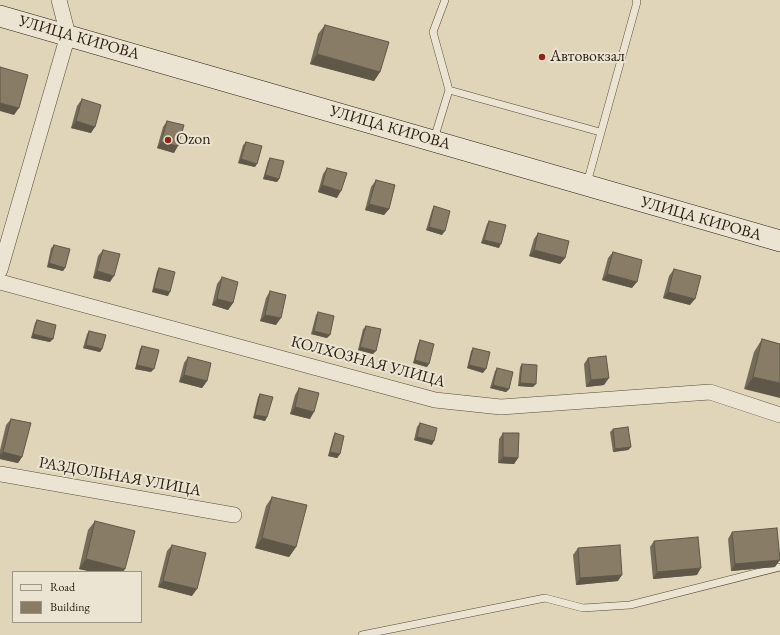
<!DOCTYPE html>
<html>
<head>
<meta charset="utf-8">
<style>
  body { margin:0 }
  #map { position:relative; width:780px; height:635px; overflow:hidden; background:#e0d5b9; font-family:"EB Garamond",serif }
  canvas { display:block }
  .legend { position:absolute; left:12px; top:571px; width:130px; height:52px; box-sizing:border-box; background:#ebe4d2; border:1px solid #9d9484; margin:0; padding:5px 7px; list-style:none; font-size:12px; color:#281b0e }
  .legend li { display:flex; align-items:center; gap:8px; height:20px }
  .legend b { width:20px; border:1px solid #9d9484 }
</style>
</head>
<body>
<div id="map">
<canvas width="780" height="635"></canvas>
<ul class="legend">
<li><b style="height:5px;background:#ebe4d2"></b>Road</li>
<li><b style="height:11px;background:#887c67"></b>Building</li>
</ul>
</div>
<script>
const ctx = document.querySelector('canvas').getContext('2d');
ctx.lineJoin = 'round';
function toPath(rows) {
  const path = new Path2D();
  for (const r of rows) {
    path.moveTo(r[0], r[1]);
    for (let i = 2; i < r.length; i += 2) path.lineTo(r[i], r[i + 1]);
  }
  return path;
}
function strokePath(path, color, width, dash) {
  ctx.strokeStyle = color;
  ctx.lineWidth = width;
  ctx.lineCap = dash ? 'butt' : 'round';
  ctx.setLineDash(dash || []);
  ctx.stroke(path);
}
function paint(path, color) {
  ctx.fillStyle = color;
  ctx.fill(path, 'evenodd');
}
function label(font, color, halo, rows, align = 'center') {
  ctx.font = font + ' "EB Garamond",serif';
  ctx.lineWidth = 4;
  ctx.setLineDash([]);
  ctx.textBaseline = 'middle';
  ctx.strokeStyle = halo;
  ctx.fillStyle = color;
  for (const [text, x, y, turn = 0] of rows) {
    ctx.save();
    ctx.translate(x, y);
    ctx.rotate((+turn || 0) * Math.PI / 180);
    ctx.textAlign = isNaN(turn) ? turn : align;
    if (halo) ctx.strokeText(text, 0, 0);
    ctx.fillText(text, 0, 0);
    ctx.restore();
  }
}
const lane = toPath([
  [449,90,600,132],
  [434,139,449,90,433,32,445,0],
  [587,183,637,2,636,0],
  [362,635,545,598,583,608,630,605,780,567]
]);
const street = toPath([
  [0,270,68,35,59,0],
  [0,282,435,400,501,407,710,392,780,415],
  [0,474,234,515]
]);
const secondary = toPath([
  [0,16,780,241]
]);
const wall = toPath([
  [325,25,380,72,374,81,310,64,318,34],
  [82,99,91,133,71,128,77,106],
  [167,121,174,153,157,148,163,127],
  [246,142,255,167,238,163,243,145],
  [270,158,279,179,277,182,263,179,268,161],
  [327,168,337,198,318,192,323,174],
  [376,180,389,209,384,215,365,210,371,187],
  [434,206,442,235,426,230,432,210],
  [489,221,499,248,481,243,487,224],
  [538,233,565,258,560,264,529,256,534,239],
  [54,245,65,268,63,271,47,267,51,248],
  [103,250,110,282,93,278,98,256],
  [613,252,632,288,602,280,608,258],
  [159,268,168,296,152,292,157,271],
  [674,269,690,305,663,298,669,276],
  [222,277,233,303,228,310,212,305,217,284],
  [270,291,276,325,260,321,266,298],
  [318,312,327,338,311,334,316,315],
  [37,320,50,342,31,338,35,323],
  [366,326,373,354,358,350,363,329],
  [89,331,102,349,100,352,83,348,87,334],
  [762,339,780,344,744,389,754,352],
  [420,340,427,367,413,363,418,344],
  [142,346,151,372,135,369,140,349],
  [473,348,483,373,467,368,471,351],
  [188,357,207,381,202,388,179,382,184,363],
  [588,358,604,385,586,387,584,364],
  [522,364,533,387,518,386,520,367],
  [497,368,509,389,506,392,490,388,495,371],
  [299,388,310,419,290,414,295,395],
  [260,394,267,417,265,421,253,418,258,397],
  [11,419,22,457,18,463,0,459,0,450,6,425],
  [420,423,432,445,414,440,417,427],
  [613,429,631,447,628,450,613,452,610,432],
  [335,433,340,454,337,458,328,456,333,437],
  [503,433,518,458,514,464,498,463,499,439],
  [272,497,296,547,289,557,255,548,266,506],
  [95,521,123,572,93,572,79,569,88,530],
  [732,532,775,567,731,571,728,539],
  [654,541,697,575,653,579,650,547],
  [172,545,192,596,158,587,167,551],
  [578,548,618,581,576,585,573,555]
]);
const shadedWall = toPath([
  [317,54,380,72,374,81,310,64],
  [0,103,19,108,14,115,0,111],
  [76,121,95,127,91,133,71,128],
  [161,142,178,146,174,153,157,148],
  [241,159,257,164,255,167,238,163],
  [265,175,279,179,277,182,263,179],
  [322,185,341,191,337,198,318,192],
  [369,204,389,209,384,215,365,210],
  [429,227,445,231,442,235,426,230],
  [484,240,501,244,499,248,481,243],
  [534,250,565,258,560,264,529,256],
  [49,263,65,268,63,271,47,267],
  [97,271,114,276,110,282,93,278],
  [607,274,637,282,632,288,602,280],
  [154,288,170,292,168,296,152,292],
  [668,292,695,299,690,305,663,298],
  [217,299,233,303,228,310,212,305],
  [265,315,281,318,276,325,260,321],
  [314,331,330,335,327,338,311,334],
  [33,334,53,339,50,342,31,338],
  [86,345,102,349,100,352,83,348],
  [360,347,376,351,373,354,358,350],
  [415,360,429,364,427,367,413,363],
  [137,365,154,369,151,372,135,369],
  [469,365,486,369,483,373,467,368],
  [184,375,207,381,202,388,179,382],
  [753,377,780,383,780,398,744,389],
  [609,378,604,385,586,387,591,380],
  [520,383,536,384,533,387,518,386],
  [493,385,509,389,506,392,490,388],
  [295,407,314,412,310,419,290,414],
  [255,415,267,417,265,421,253,418],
  [417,437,434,441,432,445,414,440],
  [631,447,628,450,613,452,615,449],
  [3,452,22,457,18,463,0,459,0,455],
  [330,452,340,454,337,458,328,456],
  [503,457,518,458,514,464,498,463],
  [262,538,296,547,289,557,255,548],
  [86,559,125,569,123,572,93,572,79,569],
  [780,560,775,567,731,571,735,564],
  [701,568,697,575,653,579,657,572],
  [622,575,618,581,576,585,580,578],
  [163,581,197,589,192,596,158,587]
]);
const building = toPath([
  [325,25,389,42,380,72,317,54,325,25],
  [0,67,28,75,19,108,0,103,0,67],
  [82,99,101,105,95,127,76,121,82,99],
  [167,121,184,125,178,146,161,142,167,121],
  [246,142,262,146,257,164,241,159,246,142],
  [270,158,284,161,279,179,265,175,270,158],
  [327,168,347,173,341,191,322,185,327,168],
  [376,180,395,185,389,209,369,204,376,180],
  [434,206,450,211,445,231,429,227,434,206],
  [489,221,506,225,501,244,484,240,489,221],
  [538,233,569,241,565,258,534,250,538,233],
  [54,245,70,249,65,268,49,263,54,245],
  [103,250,120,254,114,276,97,271,103,250],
  [613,252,642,260,637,282,607,274,613,252],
  [159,268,175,272,170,292,154,288,159,268],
  [674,269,701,276,695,299,668,292,674,269],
  [222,277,238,282,233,303,217,299,222,277],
  [270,291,286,295,281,318,265,315,270,291],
  [318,312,334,316,330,335,314,331,318,312],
  [37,320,56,325,53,339,33,334,37,320],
  [366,326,381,329,376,351,360,347,366,326],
  [89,331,106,335,102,349,86,345,89,331],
  [762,339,780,344,780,383,753,377,762,339],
  [420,340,434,344,429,364,415,360,420,340],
  [142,346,159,350,154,369,137,365,142,346],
  [473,348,490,352,486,369,469,365,473,348],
  [606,356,609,378,591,380,588,358,606,356],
  [188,357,211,363,207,381,184,375,188,357],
  [522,364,537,365,536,384,520,383,522,364],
  [497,368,513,372,509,389,493,385,497,368],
  [299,388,319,393,314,412,295,407,299,388],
  [260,394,273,397,267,417,255,415,260,394],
  [11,419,31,423,22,457,3,452,11,419],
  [420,423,437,428,434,441,417,437,420,423],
  [628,427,631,447,615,449,613,429,628,427],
  [335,433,344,436,340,454,330,452,335,433],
  [503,433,519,433,518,458,503,457,503,433],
  [272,497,307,505,296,547,262,538,272,497],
  [95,521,135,531,125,569,86,559,95,521],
  [777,528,780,560,735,564,732,532,777,528],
  [698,537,701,568,657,572,654,541,698,537],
  [172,545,206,553,197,589,163,581,172,545],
  [620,545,622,575,580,578,578,548,620,545]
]);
const markers = [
  [542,57,4,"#8f2418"],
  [168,140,4,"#8f2418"]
];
const streetNames = [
  ["УЛИЦА КИРОВА",79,38,16],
  ["УЛИЦА КИРОВА",390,128,16],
  ["УЛИЦА КИРОВА",701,219,16],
  ["КОЛХОЗНАЯ УЛИЦА",368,362,15],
  ["РАЗДОЛЬНАЯ УЛИЦА",120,477,10]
];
const poiNames = [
  ["Автовокзал",550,57],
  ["Ozon",176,140]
];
strokePath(lane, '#564a39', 8);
strokePath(street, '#564a39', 16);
strokePath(secondary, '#281b0e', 22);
strokePath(lane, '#ebe4d2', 7);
strokePath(street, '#ebe4d2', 15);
strokePath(secondary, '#ebe4d2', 21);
paint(wall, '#756b59');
paint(shadedWall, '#5f5748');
paint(building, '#887c67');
strokePath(building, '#5f5748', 1);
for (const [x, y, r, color] of markers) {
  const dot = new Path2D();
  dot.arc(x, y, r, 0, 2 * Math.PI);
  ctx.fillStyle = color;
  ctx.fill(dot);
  strokePath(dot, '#ebe4d2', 1.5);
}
label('16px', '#281b0e', '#ebe4d2', streetNames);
label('16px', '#281b0e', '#ebe4d2', poiNames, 'left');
</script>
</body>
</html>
